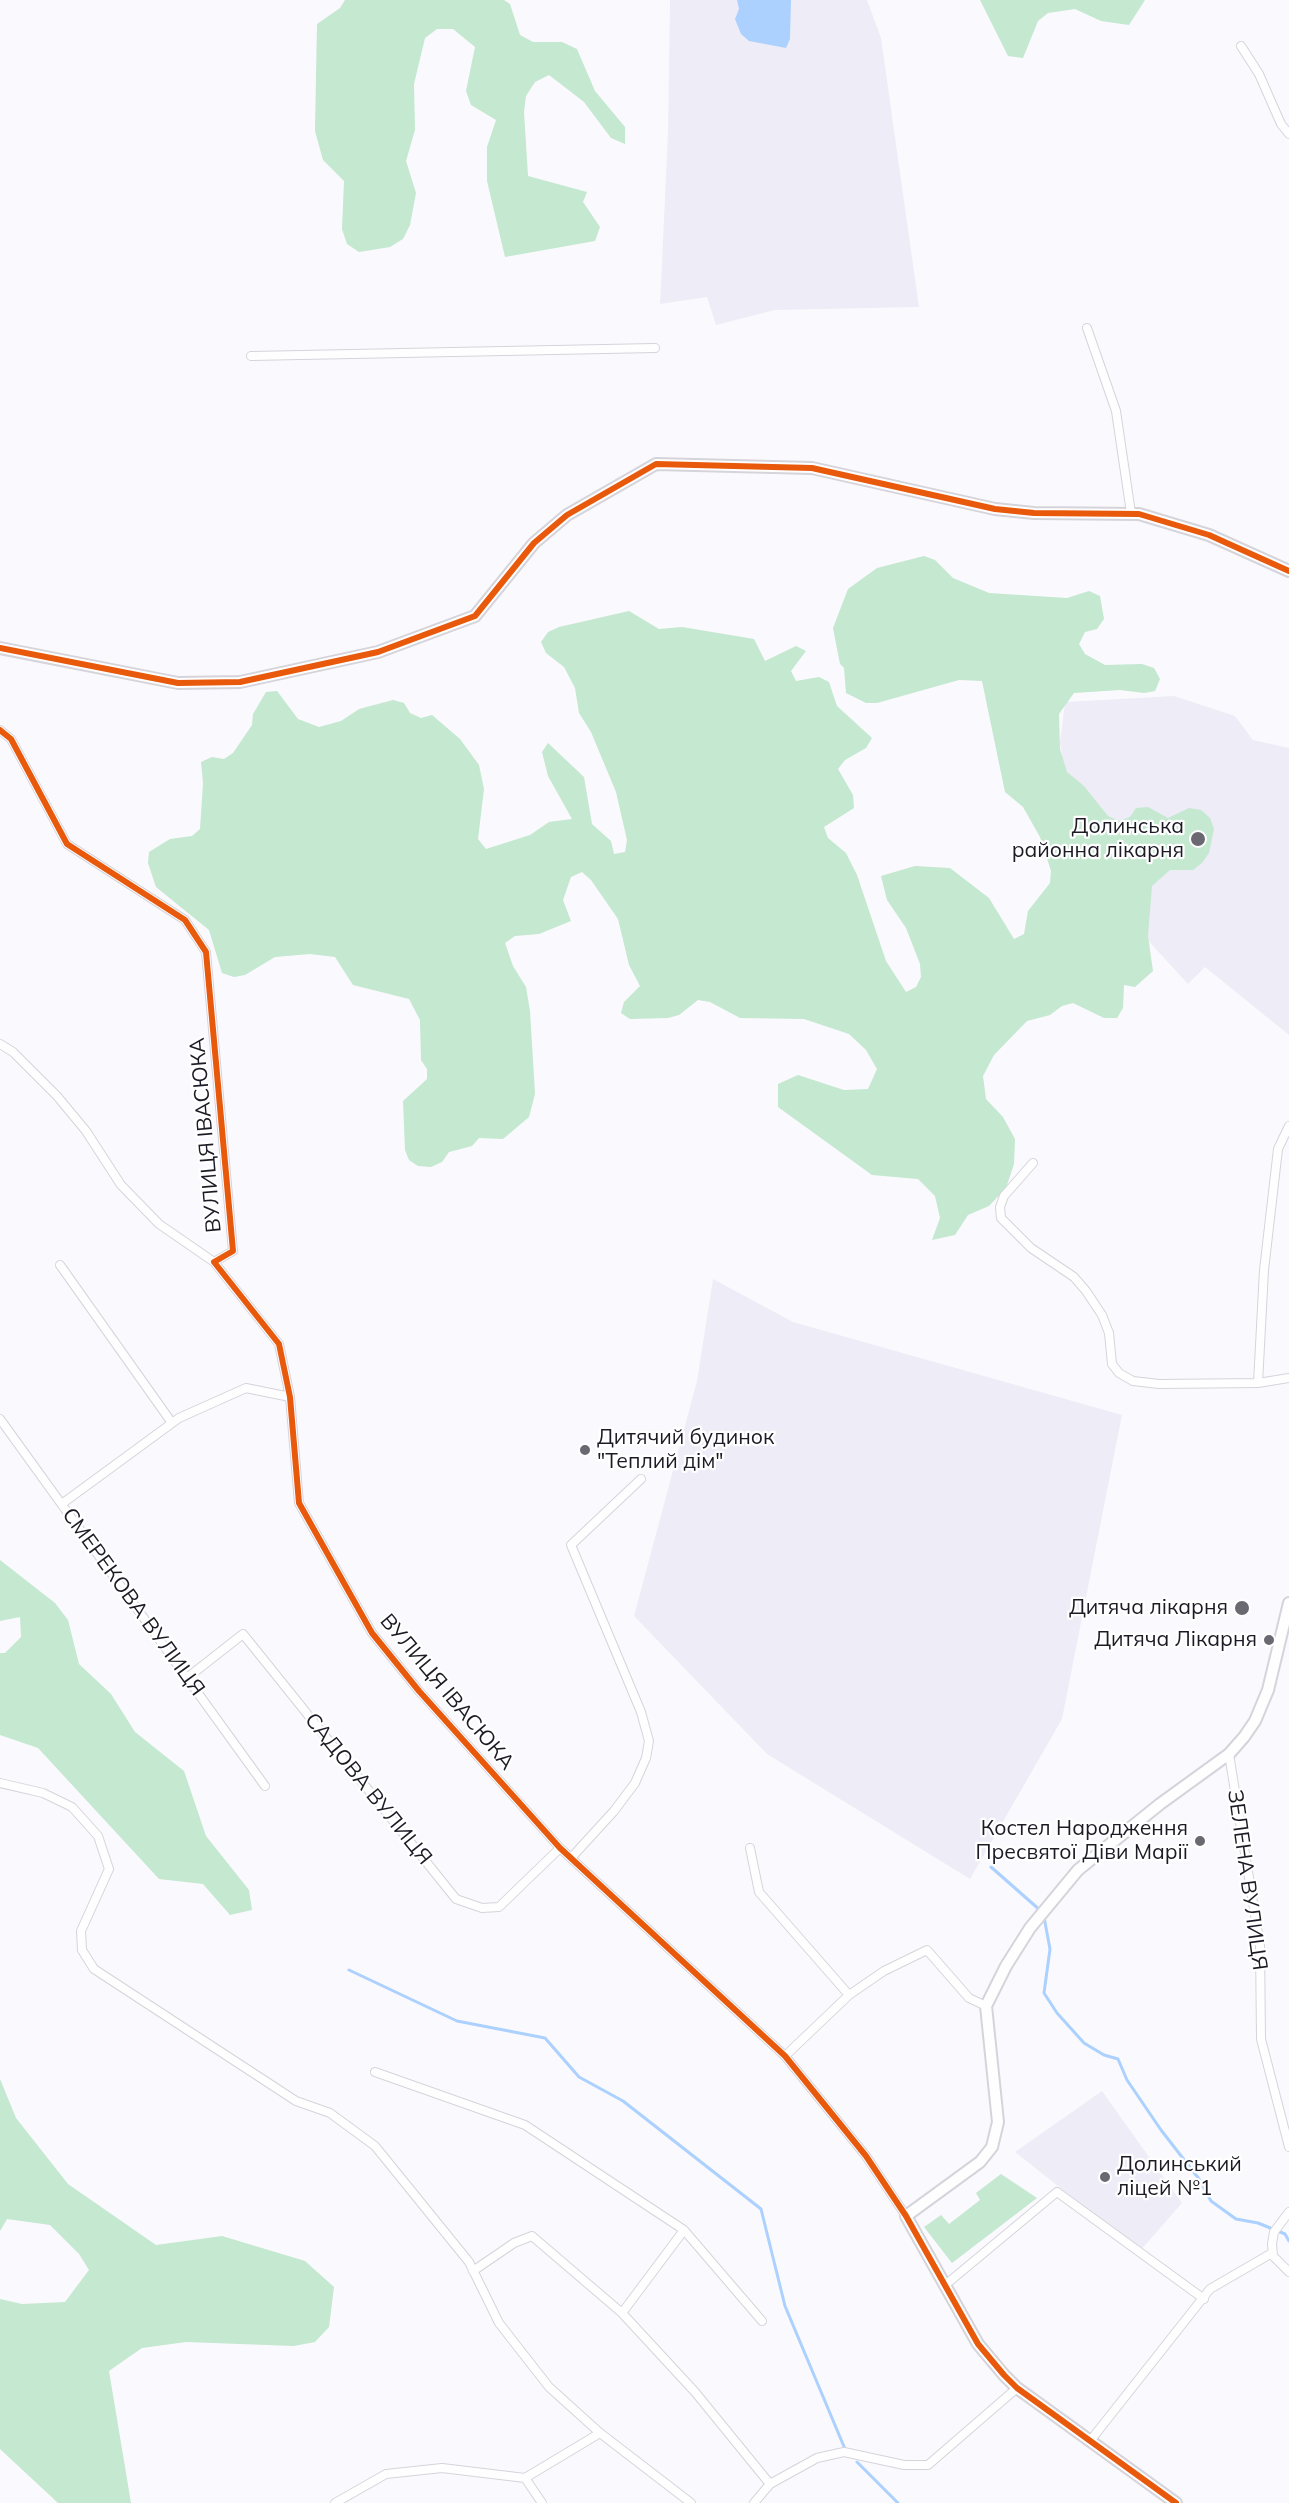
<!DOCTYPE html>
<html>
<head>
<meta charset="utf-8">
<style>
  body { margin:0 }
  canvas { display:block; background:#faf9fd }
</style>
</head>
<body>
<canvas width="1289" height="2503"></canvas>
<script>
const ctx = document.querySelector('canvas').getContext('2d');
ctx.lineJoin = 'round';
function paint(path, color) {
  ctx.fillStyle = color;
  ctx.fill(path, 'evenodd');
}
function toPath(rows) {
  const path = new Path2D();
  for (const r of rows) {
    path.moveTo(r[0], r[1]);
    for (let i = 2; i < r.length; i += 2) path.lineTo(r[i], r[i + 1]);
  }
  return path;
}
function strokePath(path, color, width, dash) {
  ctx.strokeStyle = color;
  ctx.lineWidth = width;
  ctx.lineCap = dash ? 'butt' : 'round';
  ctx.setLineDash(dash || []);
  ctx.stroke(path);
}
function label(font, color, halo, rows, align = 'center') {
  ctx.font = font + ' Mulish,sans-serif';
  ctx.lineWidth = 4.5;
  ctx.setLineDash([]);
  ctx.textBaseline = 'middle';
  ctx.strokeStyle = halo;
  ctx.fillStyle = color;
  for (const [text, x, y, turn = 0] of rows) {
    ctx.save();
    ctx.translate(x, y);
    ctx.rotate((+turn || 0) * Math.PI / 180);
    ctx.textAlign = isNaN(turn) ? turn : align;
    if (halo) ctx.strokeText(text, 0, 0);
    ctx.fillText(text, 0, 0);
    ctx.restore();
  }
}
const built = toPath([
  [670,0,867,0,881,38,919,307,775,310,716,325,707,297,660,304,668,133],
  [1174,696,1235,716,1253,740,1289,748,1289,1035,1205,967,1188,984,1143,935,1067,786,1060,743,1065,702],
  [713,1279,793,1322,1122,1415,1062,1719,970,1879,767,1754,634,1616,697,1381],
  [1102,2091,1182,2203,1140,2251,1015,2152]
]);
const green = toPath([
  [345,0,504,0,510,4,520,35,533,42,562,42,577,49,595,91,625,127,625,144,611,138,584,102,549,75,535,82,526,96,524,112,528,176,587,192,583,202,600,227,595,241,505,257,487,181,487,147,496,120,471,105,466,91,475,47,453,29,437,29,425,38,414,84,415,130,406,161,416,193,410,225,403,239,390,247,359,252,347,244,342,229,344,181,323,160,315,131,317,24,340,8],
  [980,0,1145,0,1129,25,1101,21,1075,9,1048,13,1038,21,1023,58,1008,56],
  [924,556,935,560,953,578,989,593,1067,598,1089,591,1100,596,1104,619,1097,629,1085,632,1079,644,1085,654,1105,665,1142,664,1154,668,1160,679,1155,691,1144,693,1120,690,1074,693,1059,714,1060,749,1067,772,1084,786,1108,816,1119,821,1130,817,1136,808,1148,807,1168,818,1189,808,1201,810,1210,818,1214,829,1209,853,1202,863,1193,870,1170,870,1152,886,1148,936,1153,971,1135,987,1124,985,1123,1008,1117,1018,1104,1018,1073,1003,1062,1006,1050,1015,1027,1021,994,1055,983,1076,986,1099,1003,1117,1015,1139,1014,1164,1006,1188,989,1206,968,1215,955,1235,932,1240,940,1218,935,1196,918,1179,872,1175,778,1107,778,1084,798,1075,844,1090,868,1089,877,1069,866,1050,849,1034,804,1019,740,1018,710,1002,698,1000,679,1015,668,1018,630,1019,621,1013,624,1002,640,986,629,965,618,919,591,880,582,872,571,877,563,900,571,921,539,934,515,936,505,943,513,966,526,987,530,1011,535,1094,529,1117,503,1139,479,1138,472,1146,449,1152,442,1162,431,1167,418,1166,409,1160,405,1150,403,1101,427,1079,427,1069,421,1060,420,1020,409,999,353,985,335,957,310,954,275,957,245,975,234,977,222,973,209,930,156,887,148,863,149,852,170,839,192,836,200,829,203,783,201,762,212,757,224,759,233,753,252,725,253,714,266,692,277,691,298,719,319,727,341,721,359,709,393,700,404,703,410,713,421,718,432,715,460,739,479,765,484,789,478,839,486,849,530,835,549,822,572,819,548,776,542,752,548,743,584,777,592,824,611,841,614,854,625,852,627,840,616,792,591,732,579,713,575,688,564,667,546,653,541,642,548,632,559,627,629,611,659,629,682,627,754,639,765,661,796,646,806,651,791,671,796,681,819,677,829,682,837,706,872,738,866,748,845,760,838,769,853,795,854,808,824,827,828,838,846,853,857,875,886,961,906,992,916,987,921,977,920,964,906,928,887,900,881,876,915,866,950,868,989,898,1014,939,1024,934,1028,911,1050,883,1051,871,1040,837,1023,807,1005,792,982,681,959,680,877,703,866,703,846,693,844,668,840,664,833,628,848,589,877,568],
  [0,1560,55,1603,68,1620,79,1664,111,1694,135,1732,184,1771,206,1836,249,1890,252,1910,230,1915,203,1884,159,1879,38,1748,0,1735,0,1653,5,1653,21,1637,20,1617,0,1621],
  [0,2079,16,2118,68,2184,156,2245,222,2236,305,2261,334,2287,329,2327,315,2342,294,2346,186,2342,142,2348,109,2371,131,2503,58,2503,0,2449,0,2299,22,2304,65,2302,89,2270,79,2254,50,2225,7,2219,0,2231],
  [1001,2174,1037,2198,952,2263,924,2227,941,2215,949,2224,980,2200,976,2193]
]);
const water = toPath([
  [737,0,791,0,790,39,786,48,749,41,741,34,735,19,739,9]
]);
const stream = toPath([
  [991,1867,1041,1911],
  [1044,1917,1050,1949,1044,1993,1057,2013,1084,2043,1104,2055,1118,2059,1127,2080,1161,2130,1199,2179,1211,2201,1236,2219,1258,2223,1285,2234,1289,2241],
  [349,1970,457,2021,545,2038,579,2077,623,2101,761,2209,785,2306,845,2449],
  [857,2462,898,2503]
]);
const minor = toPath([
  [1241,46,1259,74,1281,124,1289,134],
  [1087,328,1116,411,1131,513],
  [251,356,655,348],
  [0,730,11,739,67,844,185,920,206,952,233,1251,214,1262,279,1344,290,1397,299,1503,372,1633,419,1691,560,1848,785,2056,866,2156,906,2216],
  [0,1044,13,1052,57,1096,86,1131,121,1185,159,1224,214,1262],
  [1033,1163,1004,1196,1000,1207,1001,1218,1031,1248,1074,1277,1086,1291,1102,1315,1109,1333,1112,1364,1119,1373,1133,1381,1159,1384,1258,1383,1289,1378],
  [60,1265,172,1423],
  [1258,1383,1264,1270,1278,1149,1289,1126],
  [0,1419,265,1786],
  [63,1503,179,1418,246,1388,290,1397],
  [187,1678,243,1634,456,1899,482,1908,499,1907,560,1848],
  [1229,1754,1260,1946,1261,2039,1289,2147],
  [0,1783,43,1793,72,1807,98,1836,109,1869,81,1931,82,1950,94,1969,296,2101,330,2113,375,2146,469,2262,499,2323,549,2387,600,2433,691,2503],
  [750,1848,759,1892,849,1995],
  [571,1858,614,1811,635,1783,646,1758,649,1741,641,1712,571,1545,641,1479],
  [785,2056,849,1995,884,1971,927,1950,969,1998,986,2006],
  [375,2072,525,2125,684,2230,762,2321],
  [1289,2212,1274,2232,1272,2244,1273,2256,1289,2272],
  [473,2271,514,2243,532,2236,622,2313,695,2392,770,2484],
  [944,2286,1057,2192,1204,2299],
  [622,2313,684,2230],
  [1090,2441,1210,2289,1272,2253],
  [525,2478,600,2433],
  [525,2478,542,2503],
  [335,2503,386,2474,442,2468,525,2478],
  [754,2503,770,2484,817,2458,844,2452,904,2465,928,2465,1017,2388]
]);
const tertiary = toPath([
  [0,648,178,683,240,682,378,652,475,616,534,543,567,515,656,464,812,468,995,509,1034,513,1139,514,1209,535,1289,571],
  [1176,2503,1017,2388,1004,2375,978,2344,906,2216,980,2162,992,2147,998,2122,986,2006,1006,1966,1030,1928,1078,1870,1160,1804,1229,1754,1244,1737,1255,1721,1268,1690,1289,1603]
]);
const cycleway = toPath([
  [0,648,178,683,240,682,378,652,475,616,534,543,567,515,656,464,812,468,995,509,1034,513,1139,514,1209,535,1289,571],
  [0,730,11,739,67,844,185,920,206,952,233,1251,214,1262,279,1344,290,1397,299,1503,372,1633,419,1691,560,1848,785,2056,866,2156,906,2216,978,2344,1004,2375,1017,2388,1176,2503]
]);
const markers = [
  [1198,839,8,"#6a6871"],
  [585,1450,6,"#6a6871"],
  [1242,1608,8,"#6a6871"],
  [1269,1640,6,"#6a6871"],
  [1200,1841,6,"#6a6871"],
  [1105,2177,6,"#6a6871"]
];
const poiNames = [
  ["Долинська",1184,827],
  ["районна лікарня",1184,851],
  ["Дитячий будинок",597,1438,"left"],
  ["\"Теплий дім\"",597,1462,"left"],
  ["Дитяча лікарня",1228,1608],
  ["Дитяча Лікарня",1257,1640],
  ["Костел Народження",1188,1829],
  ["Пресвятої Діви Марії",1188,1853],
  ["Долинський",1117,2165,"left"],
  ["ліцей №1",1117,2189,"left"]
];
const streetNames = [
  ["ВУЛИЦЯ ІВАСЮКА",206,1135,-95],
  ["СМЕРЕКОВА ВУЛИЦЯ",133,1602,54],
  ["ВУЛИЦЯ ІВАСЮКА",447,1692,50],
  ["САДОВА ВУЛИЦЯ",368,1789,51],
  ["ЗЕЛЕНА ВУЛИЦЯ",1247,1880,82]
];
paint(built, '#eeedf7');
paint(green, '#c4e8d0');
paint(water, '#acd1fe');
strokePath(stream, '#acd1fe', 3);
strokePath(minor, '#d6d4db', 10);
strokePath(tertiary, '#d6d4db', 14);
strokePath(minor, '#fefeff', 8);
strokePath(tertiary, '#fefeff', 10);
strokePath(cycleway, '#e8590c', 6);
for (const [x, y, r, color] of markers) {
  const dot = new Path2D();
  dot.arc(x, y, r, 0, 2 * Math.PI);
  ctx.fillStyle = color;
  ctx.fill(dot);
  strokePath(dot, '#fff', 2);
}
label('21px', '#1c1a25', '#fff', poiNames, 'right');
label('21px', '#1c1a25', '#fff', streetNames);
</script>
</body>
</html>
